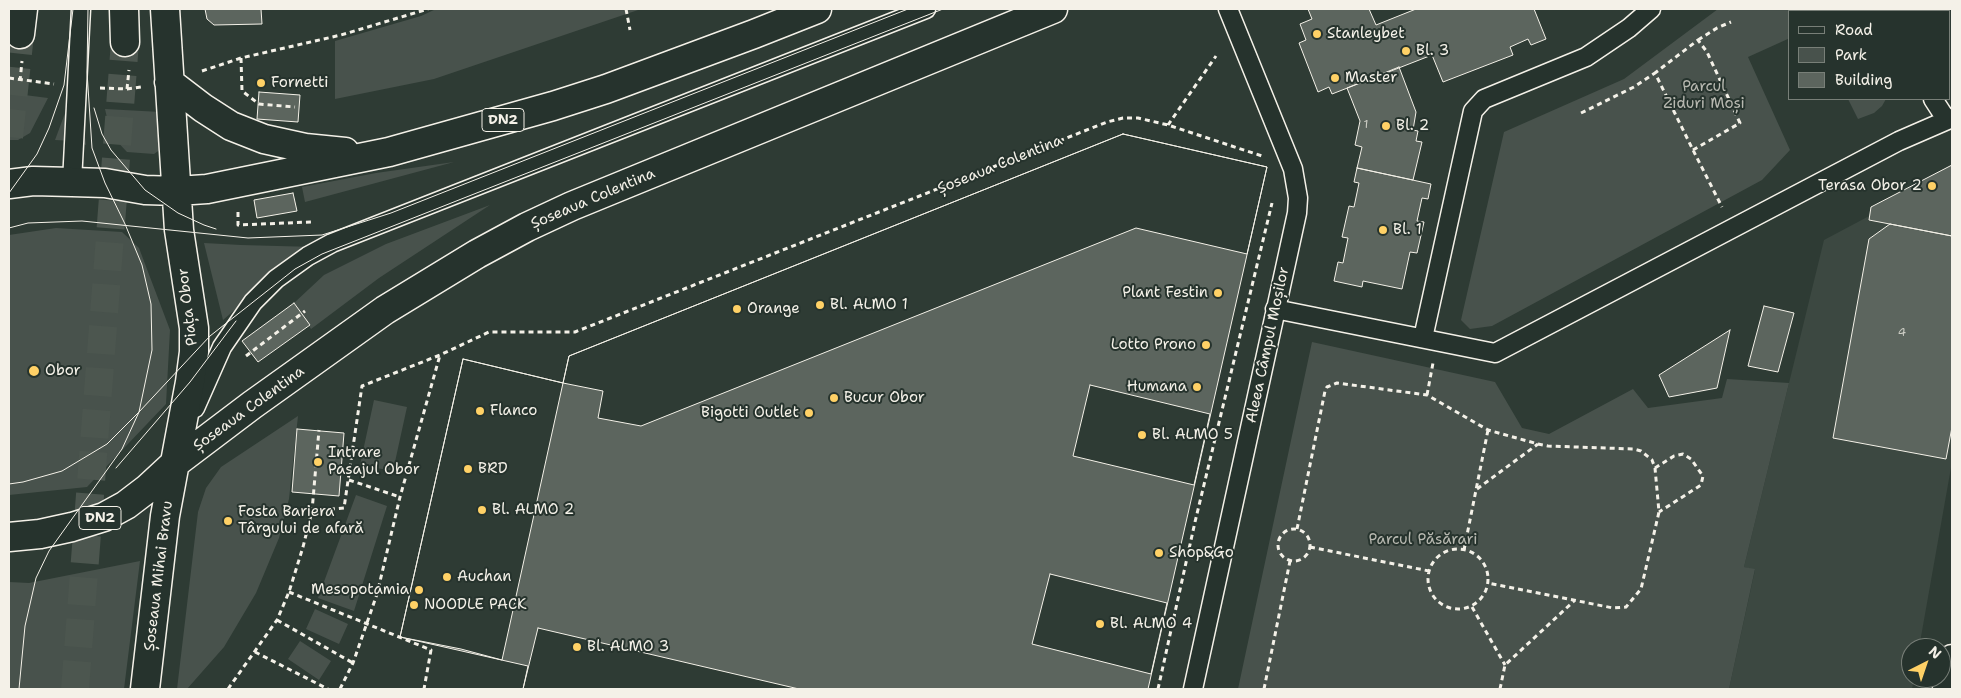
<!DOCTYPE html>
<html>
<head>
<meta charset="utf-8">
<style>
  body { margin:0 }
  #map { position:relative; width:1961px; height:698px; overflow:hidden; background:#2e3b34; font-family:"Shantell Sans",sans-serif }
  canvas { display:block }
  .frame { position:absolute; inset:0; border:10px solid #f4f1e8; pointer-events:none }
  .legend { position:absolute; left:1788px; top:10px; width:162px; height:90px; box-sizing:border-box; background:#26332d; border:1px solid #787f78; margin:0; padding:6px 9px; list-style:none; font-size:15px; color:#f4f1e8 }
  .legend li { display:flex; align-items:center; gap:10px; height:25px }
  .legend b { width:25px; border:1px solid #787f78 }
  .north { position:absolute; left:1901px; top:638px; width:50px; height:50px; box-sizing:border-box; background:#26332d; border:1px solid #787f78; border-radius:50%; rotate:41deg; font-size:14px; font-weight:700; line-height:20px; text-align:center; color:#f4f1e8 }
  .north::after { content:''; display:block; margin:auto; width:18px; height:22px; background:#ffd166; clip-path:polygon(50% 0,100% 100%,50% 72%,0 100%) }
</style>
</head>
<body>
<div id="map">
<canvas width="1961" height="698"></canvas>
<div class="frame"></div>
<ul class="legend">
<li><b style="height:6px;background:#26332d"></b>Road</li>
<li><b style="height:14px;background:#48524c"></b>Park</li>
<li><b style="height:14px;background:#5c655e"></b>Building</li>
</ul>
<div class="north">N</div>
</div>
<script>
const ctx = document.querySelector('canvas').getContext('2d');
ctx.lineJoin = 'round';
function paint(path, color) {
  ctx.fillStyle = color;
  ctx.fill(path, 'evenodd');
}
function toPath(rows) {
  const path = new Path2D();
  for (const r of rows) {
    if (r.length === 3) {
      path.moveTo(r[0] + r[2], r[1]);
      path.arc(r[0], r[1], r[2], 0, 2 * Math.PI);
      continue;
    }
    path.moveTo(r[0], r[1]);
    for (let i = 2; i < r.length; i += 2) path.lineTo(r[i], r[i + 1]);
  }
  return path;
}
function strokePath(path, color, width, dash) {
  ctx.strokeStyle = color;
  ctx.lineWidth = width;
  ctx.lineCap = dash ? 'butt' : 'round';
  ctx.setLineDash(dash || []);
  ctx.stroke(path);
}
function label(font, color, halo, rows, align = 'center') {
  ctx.font = font + ' "Shantell Sans",sans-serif';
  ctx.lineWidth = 4;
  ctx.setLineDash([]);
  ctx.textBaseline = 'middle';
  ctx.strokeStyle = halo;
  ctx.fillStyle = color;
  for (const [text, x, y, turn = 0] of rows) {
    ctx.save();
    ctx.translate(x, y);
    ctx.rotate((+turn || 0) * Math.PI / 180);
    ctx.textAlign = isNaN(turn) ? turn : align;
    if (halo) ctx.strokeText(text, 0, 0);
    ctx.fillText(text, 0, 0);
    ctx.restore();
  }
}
const built = toPath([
  [1952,172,1952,462,1919,648,1911,648,1911,678,1914,678,1912,689,1729,689,1755,570,1744,567,1824,240]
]);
const green = toPath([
  [436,9,641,9,434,79,335,99,335,41,421,16],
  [1718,9,1895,9,1894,11,1790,11,1790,38,1748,57,1790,150,1762,180,1492,326,1470,329,1461,320,1504,132,1624,79],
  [9,93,48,98,30,133,18,140,9,140],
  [71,97,80,99,86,145,73,141,55,140],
  [1848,99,1886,99,1882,106,1874,113,1858,119],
  [105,109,161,112,164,147,154,154,127,152,111,135],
  [454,162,305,202,302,187,376,173],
  [490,205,379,278,311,329,294,303,324,275,386,244],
  [56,228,122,232,139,248,170,330,166,404,87,487,9,495,9,235],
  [204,243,241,245,315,247,274,276,223,320],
  [1312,342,1495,382,1522,428,1549,434,1633,389,1648,408,1722,398,1727,379,1789,383,1744,567,1755,569,1729,689,1238,689],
  [374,400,407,407,393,471,360,465],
  [298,416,289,499,279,538,256,593,224,647,187,689,177,689,198,512,206,488,221,467],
  [356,495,387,506,354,611,318,598],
  [140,561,124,689,9,689,9,582,29,583],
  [315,609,348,624,339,644,306,629],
  [300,641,331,661,319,680,288,659]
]);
const building = toPath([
  [205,9,261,9,262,24,214,25,207,19,205,9],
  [1308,9,1369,9,1376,25,1416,9,1534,9,1546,39,1531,45,1528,39,1510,47,1513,55,1443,82,1432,55,1332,94,1329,87,1318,92,1299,43,1306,40,1300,24,1312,19,1308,9],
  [1399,67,1416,112,1413,130,1418,131,1416,141,1422,142,1413,180,1357,168,1362,147,1355,145,1360,121,1347,88,1399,67],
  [259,92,300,95,298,122,257,119,259,92],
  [1123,134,1267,167,1148,689,523,689,528,666,400,637,463,359,563,383,569,356,1123,134],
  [1123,134,1267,167,1247,254,1136,228,641,426,598,418,603,391,563,383,569,356,1123,134],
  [1952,165,1952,236,1869,220,1871,207,1952,165],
  [1357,168,1431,184,1428,199,1422,198,1417,221,1424,222,1417,253,1410,252,1402,289,1363,281,1362,287,1334,281,1338,262,1343,263,1348,238,1342,237,1349,206,1354,207,1359,183,1354,182,1357,168],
  [293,193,297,211,257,218,254,200,293,193],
  [1890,224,1952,236,1952,427,1946,459,1833,438,1869,239,1890,224],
  [294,303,310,325,258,362,242,341,294,303],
  [1764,306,1794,313,1778,372,1748,366,1764,306],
  [1730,330,1717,388,1669,397,1659,375,1730,330],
  [463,359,563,383,502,660,461,649,400,637,463,359],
  [1090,385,1210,414,1194,485,1073,456,1090,385],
  [297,429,344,433,339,496,292,492,297,429],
  [1050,574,1167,603,1151,674,1032,644,1050,574],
  [538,628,799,689,523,689,538,628]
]);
const primaryTunnel = toPath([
  [9,137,20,34],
  [75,689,125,42]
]);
const path = toPath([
  [626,9,630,30],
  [1698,40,1717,28,1731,22],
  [241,58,242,91,259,104,295,107],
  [202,71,241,58,341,35,428,9],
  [9,78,54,84],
  [20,81,22,61],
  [100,88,127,89,141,87],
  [127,89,129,70],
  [1581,113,1634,87,1655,73],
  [1168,125,1216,56],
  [1693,150,1740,123,1707,52,1698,40,1655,73,1693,150,1722,207],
  [238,212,238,225,311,222],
  [246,356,305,311],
  [1427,395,1433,363],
  [1655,468,1674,456,1683,454,1691,459,1703,476,1701,485,1659,512],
  [349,480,400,497],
  [1477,489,1538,444],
  [312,511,344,508,362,386,440,355,489,332,575,332,1107,122,1123,118,1138,118,1168,125,1262,156],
  [1294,545,16],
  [1297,529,1325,391,1327,387,1337,383,1427,395,1488,430,1538,444,1548,446,1634,449,1641,451,1652,460,1655,468,1659,512,1641,589,1626,607,1613,608,1488,583],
  [1310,547,1429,571],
  [1458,579,30],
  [1464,550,1488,430],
  [289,592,431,650,424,689],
  [1472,607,1505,665],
  [277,620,353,663],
  [255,652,328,689],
  [228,689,277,620,289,592,303,547,312,511,319,430],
  [340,689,353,663,377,594,400,497,440,355],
  [1158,689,1195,522,1272,203],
  [1264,689,1290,561],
  [1500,689,1505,665,1574,601]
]);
const lane = toPath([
  [1939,11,1939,9],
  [1933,99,1946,119],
  [72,182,81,9],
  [1275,309,1495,353,1899,141,1952,118],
  [1423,338,1473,111,1484,99,1586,57,1629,28,1651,9],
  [195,408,222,347,253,302,276,279,308,256,332,243,926,9],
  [1193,689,1297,213,1298,198,1293,169,1228,9]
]);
const secondary = toPath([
  [1947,689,1952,659]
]);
const primary = toPath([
  [124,9,125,42],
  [20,34,23,9],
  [169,82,203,108,231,126,264,139,305,148,345,152],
  [9,184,33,181,72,182,105,183,145,190,177,191,207,189,389,152,553,106,606,89,754,34,817,9],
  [9,537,40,534,72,527,104,517,126,505,147,489,174,464,252,405,385,310,477,254,527,227,572,206,1053,9],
  [145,689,165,516,190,382,194,352,194,328,179,230,165,9]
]);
const tram = toPath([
  [94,108,102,134,111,150,145,190,178,213,204,225,216,229],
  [9,193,37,154,49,128,64,85,73,9],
  [9,228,28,223,82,221,248,238,322,235,391,213,908,9],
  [116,468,190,382,236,321],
  [9,484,23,482,62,471,107,444,139,412,210,336,295,269,322,254,943,9],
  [19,689,25,626,36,578,49,551,122,449,139,412,152,350,151,304,142,265,125,224,105,183,92,148,87,72,88,9]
]);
const markers = [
  [1317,34,5,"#ffd166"],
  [1406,51,5,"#ffd166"],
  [1335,78,5,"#ffd166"],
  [261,83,5,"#ffd166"],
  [1386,126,5,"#ffd166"],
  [1932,186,5,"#ffd166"],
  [1383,230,5,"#ffd166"],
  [1218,293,5,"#ffd166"],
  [820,305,5,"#ffd166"],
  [737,309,5,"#ffd166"],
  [1206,345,5,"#ffd166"],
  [34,371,6,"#ffd166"],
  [1197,387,5,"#ffd166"],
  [834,398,5,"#ffd166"],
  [480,411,5,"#ffd166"],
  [809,413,5,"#ffd166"],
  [1142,435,5,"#ffd166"],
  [318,462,5,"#ffd166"],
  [468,469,5,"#ffd166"],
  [482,510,5,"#ffd166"],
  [228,521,5,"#ffd166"],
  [1159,553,5,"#ffd166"],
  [447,577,5,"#ffd166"],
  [419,590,5,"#ffd166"],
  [414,605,5,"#ffd166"],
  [1100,624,5,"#ffd166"],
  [577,647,5,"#ffd166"]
];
const numberNames = [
  ["1",1366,125],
  ["4",1902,333]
];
const shields = [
  [503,120,42],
  [100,518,42]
];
const shieldNames = [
  ["DN2",503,120],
  ["DN2",100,518]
];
const poiNames = [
  ["Stanleybet",1327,34],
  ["Bl. 3",1416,51],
  ["Master",1345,78],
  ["Fornetti",271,83],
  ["Bl. 2",1396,126],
  ["Terasa Obor 2",1922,186,"right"],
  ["Bl. 1",1393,230],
  ["Plant Festin",1208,293,"right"],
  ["Bl. ALMO 1",830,305],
  ["Orange",747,309],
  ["Lotto Prono",1196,345,"right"],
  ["Obor",45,371],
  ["Humana",1187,387,"right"],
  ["Bucur Obor",844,398],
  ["Flanco",490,411],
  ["Bigotti Outlet",799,413,"right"],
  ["Bl. ALMO 5",1152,435],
  ["Intrare",328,453],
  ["Pasajul Obor",328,470],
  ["BRD",478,469],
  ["Bl. ALMO 2",492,510],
  ["Fosta Bariera",238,512],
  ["Târgului de afară",238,529],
  ["Shop&Go",1169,553],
  ["Auchan",457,577],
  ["Mesopotamia",409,590,"right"],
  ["NOODLE PACK",424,605],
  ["Bl. ALMO 4",1110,624],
  ["Bl. ALMO 3",587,647]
];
const parkNames = [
  ["Parcul",1704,87],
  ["Ziduri Moși",1704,104],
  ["Parcul Păsărari",1423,540]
];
const streetNames = [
  ["Șoseaua Colentina",1000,165,-22],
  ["Șoseaua Colentina",593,199,-23],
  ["Piața Obor",188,307,-97],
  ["Aleea Câmpul Moșilor",1268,345,-78],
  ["Șoseaua Colentina",249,409,-36],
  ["Șoseaua Mihai Bravu",159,576,-83]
];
paint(built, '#3c4841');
paint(green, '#48524c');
paint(building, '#5c655e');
strokePath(building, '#f4f1e8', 1);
strokePath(primaryTunnel, '#4c564f', 28, [28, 14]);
strokePath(lane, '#f4f1e8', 21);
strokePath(secondary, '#f4f1e8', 31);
strokePath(primary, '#f4f1e8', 31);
strokePath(path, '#f4f1e8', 3, [5, 4]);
strokePath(lane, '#26332d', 18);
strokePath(secondary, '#26332d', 28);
strokePath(primary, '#26332d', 28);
strokePath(tram, '#f4f1e8', 1);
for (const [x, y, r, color] of markers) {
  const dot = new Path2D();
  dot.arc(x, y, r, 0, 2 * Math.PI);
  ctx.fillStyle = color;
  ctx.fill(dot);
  strokePath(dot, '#26332d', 2);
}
label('12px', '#cecec6', null, numberNames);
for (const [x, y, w] of shields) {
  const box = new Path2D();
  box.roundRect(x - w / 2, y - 11.5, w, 23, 4);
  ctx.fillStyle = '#26332d';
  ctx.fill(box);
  strokePath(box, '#f4f1e8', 1);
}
label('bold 14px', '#f4f1e8', null, shieldNames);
label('15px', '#f4f1e8', '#26332d', poiNames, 'left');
label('15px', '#b8b9b1', '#26332d', parkNames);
label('15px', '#f4f1e8', '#26332d', streetNames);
</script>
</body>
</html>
